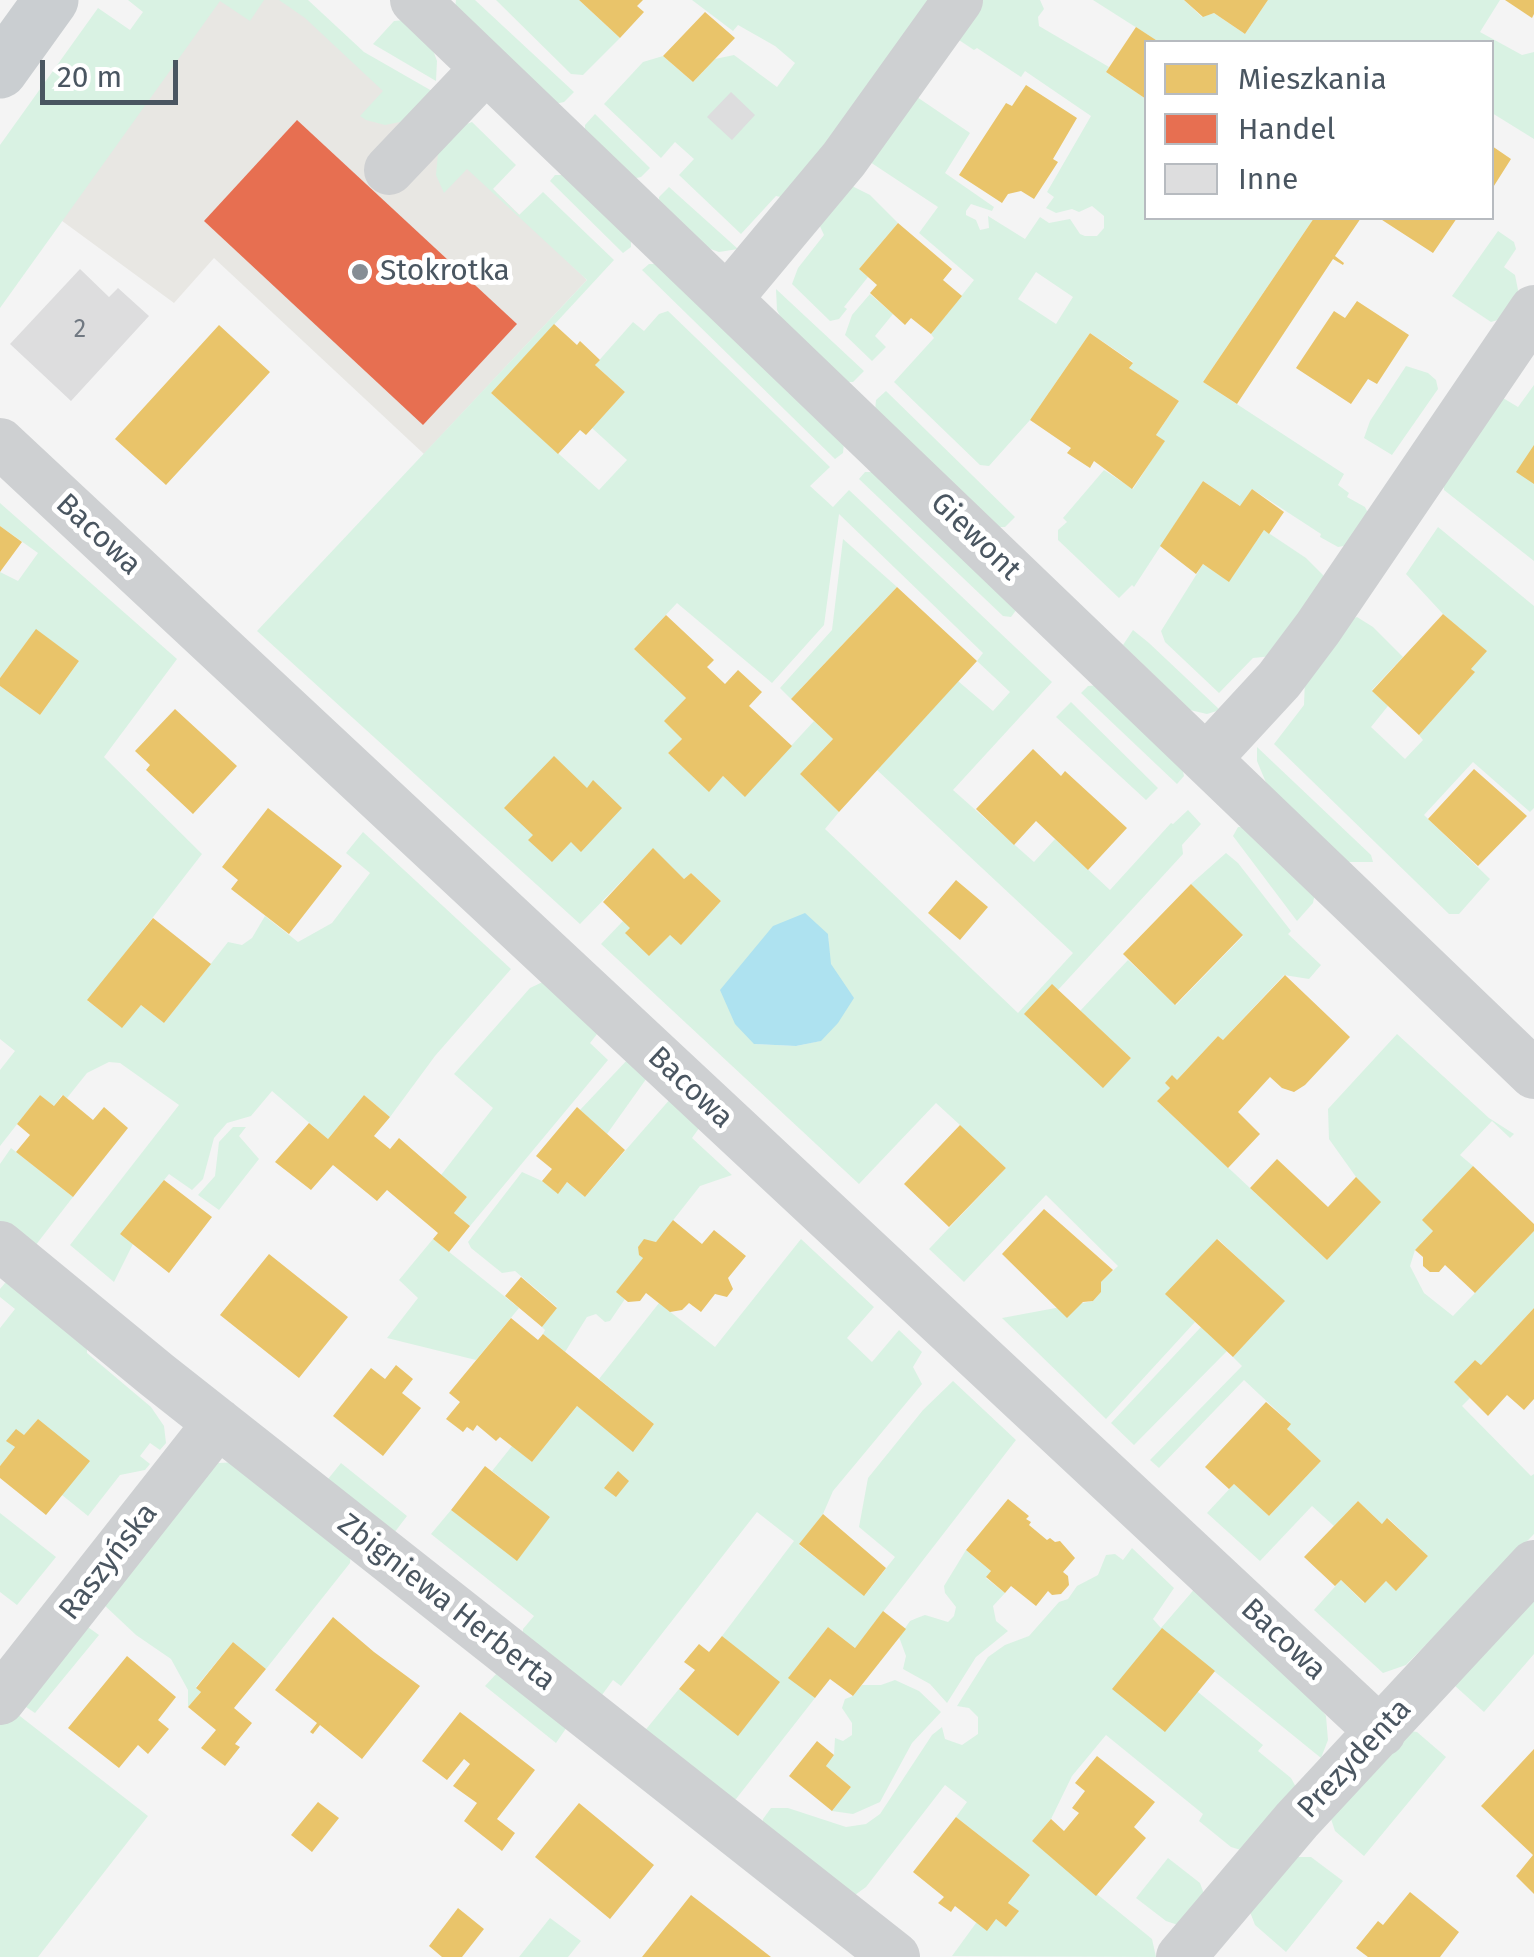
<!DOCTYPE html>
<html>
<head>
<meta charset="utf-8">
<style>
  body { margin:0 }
  #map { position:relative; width:1534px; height:1957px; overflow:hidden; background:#f4f4f4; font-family:"Fira Sans",sans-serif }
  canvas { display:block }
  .legend { position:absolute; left:1144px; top:40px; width:350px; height:180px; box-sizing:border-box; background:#fff; border:2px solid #b7bbc0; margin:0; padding:12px 18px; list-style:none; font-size:30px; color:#4a5661 }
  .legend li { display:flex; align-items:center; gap:20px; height:50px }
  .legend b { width:50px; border:2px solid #b7bbc0 }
  .scale { position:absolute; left:40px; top:60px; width:138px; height:45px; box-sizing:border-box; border:5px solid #4a5661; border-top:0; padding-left:12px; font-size:30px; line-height:35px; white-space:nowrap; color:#4a5661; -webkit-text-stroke:8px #fff; paint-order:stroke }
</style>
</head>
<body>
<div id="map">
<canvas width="1534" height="1957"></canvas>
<ul class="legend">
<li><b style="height:28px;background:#e9c46a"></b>Mieszkania</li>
<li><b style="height:28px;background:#e76f51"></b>Handel</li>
<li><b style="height:28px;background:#ddddde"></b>Inne</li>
</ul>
<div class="scale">20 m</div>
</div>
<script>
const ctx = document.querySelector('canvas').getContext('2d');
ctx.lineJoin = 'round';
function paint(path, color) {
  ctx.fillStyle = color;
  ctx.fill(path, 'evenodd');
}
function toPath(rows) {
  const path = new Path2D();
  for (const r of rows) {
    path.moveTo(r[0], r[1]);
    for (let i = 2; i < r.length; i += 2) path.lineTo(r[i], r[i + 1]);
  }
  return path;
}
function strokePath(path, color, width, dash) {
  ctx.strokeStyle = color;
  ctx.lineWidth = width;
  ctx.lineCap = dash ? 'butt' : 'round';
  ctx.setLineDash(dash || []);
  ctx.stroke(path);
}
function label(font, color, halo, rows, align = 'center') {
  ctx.font = font + ' "Fira Sans",sans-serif';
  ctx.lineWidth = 10;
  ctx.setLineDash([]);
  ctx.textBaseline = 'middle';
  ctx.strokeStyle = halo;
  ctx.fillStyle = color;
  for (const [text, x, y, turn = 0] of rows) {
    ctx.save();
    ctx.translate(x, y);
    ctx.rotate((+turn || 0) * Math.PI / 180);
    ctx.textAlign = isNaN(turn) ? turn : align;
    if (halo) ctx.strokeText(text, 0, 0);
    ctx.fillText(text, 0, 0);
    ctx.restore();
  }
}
const commercial = toPath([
  [188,0,297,0,587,280,424,454,214,258,174,303,39,204]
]);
const green = toPath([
  [128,0,264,0,250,21,220,1,0,308,0,145,98,8,130,30,143,12],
  [279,0,308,0,364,52,432,91,405,121,385,125,366,120,360,116,383,91,305,18],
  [456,0,475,0,574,92,564,102,555,104,455,8],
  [496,0,579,0,620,38,583,75,571,74],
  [692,0,935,0,790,199,776,196,741,234,679,175,694,159,675,142,661,158,604,104,643,62,663,56,693,82,715,59,734,55,777,87,795,63,775,46,738,25,733,31],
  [983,0,1040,0,1044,9,1038,17,1039,26,1109,67,1106,72,1146,99,1146,218,1314,218,1203,382,1344,474,1338,485,1349,493,1347,497,1365,507,1369,515,1349,545,1338,547,1320,537,1321,534,1252,489,1242,507,1203,481,1134,587,1132,585,1119,598,1058,540,1058,530,1067,522,1063,518,1104,470,1133,489,1164,441,1156,435,1179,401,1129,368,1133,362,1090,333,1030,420,989,466,980,465,894,382,934,338,931,334,974,280,919,233,938,207,864,158,914,95,970,133,945,173,994,207,992,211,971,204,966,211,966,215,976,220,980,230,989,228,988,216,1025,239,1040,217,1049,223,1070,219,1080,234,1085,236,1097,236,1104,228,1104,216,1092,206,1079,212,1072,209,1056,213,1046,208,1054,197,1047,192,1091,116,1025,71,1021,77,977,48,974,50,956,38],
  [1036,272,1073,297,1056,324,1018,299],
  [1093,0,1184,0,1202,17,1214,13,1245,34,1268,0,1500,0,1480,32,1522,55,1534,52,1534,139,1492,113,1492,42,1159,42],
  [405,20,433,50,437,61,436,81,373,44,394,21],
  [595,114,650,168,641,177,632,179,585,135,585,125],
  [472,122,516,165,493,189,519,215,543,192,614,260,491,393,599,490,627,460,592,428,625,392,595,365,633,322,644,331,659,314,668,311,830,467,810,486,833,507,849,490,1052,682,953,790,1034,862,1055,839,1110,890,1171,823,1173,824,1188,810,1201,824,1182,845,1183,854,1058,990,1052,985,1103,1087,1131,1058,1080,1011,1128,960,1176,1005,1243,936,1191,884,1226,853,1238,863,1291,931,1288,934,1321,965,1309,979,1284,975,1223,1040,1218,1036,1177,1080,1165,1083,1170,1088,1158,1102,1327,1260,1356,1177,1329,1139,1328,1109,1397,1034,1489,1118,1514,1134,1510,1138,1492,1121,1460,1155,1473,1166,1423,1220,1433,1231,1415,1250,1410,1266,1424,1293,1453,1316,1534,1231,1534,1308,1481,1365,1475,1360,1454,1382,1470,1398,1462,1406,1531,1476,1534,1474,1534,1534,1406,1665,1383,1673,1314,1610,1341,1580,1364,1603,1386,1581,1396,1590,1428,1556,1388,1518,1382,1524,1358,1501,1334,1526,1312,1506,1260,1561,1207,1513,1234,1484,1269,1516,1321,1461,1287,1429,1290,1423,1244,1380,1159,1468,1150,1460,1242,1366,1233,1357,1284,1302,1218,1239,1166,1294,1195,1322,1106,1419,1002,1318,1093,1301,1101,1292,1101,1282,1118,1266,1046,1195,964,1282,929,1249,1006,1168,960,1125,936,1103,859,1184,601,944,623,921,670,935,681,944,721,901,691,873,684,879,653,849,580,924,257,631,587,280,467,169,444,193,436,175,438,153,461,126],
  [839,514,983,653,977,661,1010,692,993,711,958,681,877,770,1073,953,1018,1013,825,829,839,812,800,774,833,739,814,721,745,796,723,776,709,791,668,753,682,739,665,721,686,698,634,649,677,603,772,683,824,625],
  [828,934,830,964,820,1041,796,1046,754,1044],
  [555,175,566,175,631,238,631,247,623,253,550,181],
  [852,186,870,195,898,223,859,269,868,277,844,307,847,309,839,319,830,321,792,284,798,268,824,235,818,222],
  [669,187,738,249,719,252,702,246,659,205,659,197],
  [1498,231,1514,242,1516,249,1504,267,1515,275,1519,295,1501,319,1491,322,1452,296],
  [649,264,659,264,844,443,843,453,835,459,642,270],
  [776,289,864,371,853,382,844,382,782,320,777,310],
  [870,294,893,314,875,336,886,347,872,361,845,335,852,315],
  [1406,366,1428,373,1436,380,1438,389,1392,455,1364,438,1370,421],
  [1534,385,1534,561,1444,490,1443,480,1503,398,1518,407],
  [886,391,1015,517,1005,527,995,527,875,411,876,400],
  [865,472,876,472,1017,609,1011,617,1003,616,859,479],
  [0,503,177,659,104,757,202,854,88,1001,121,1027,141,1005,164,1023,228,942,242,945,252,938,265,916,298,942,332,923,370,873,346,853,363,832,511,969,435,1056,390,1117,364,1095,328,1139,272,1091,251,1116,227,1123,214,1138,203,1179,192,1190,169,1174,120,1234,133,1244,114,1282,70,1245,179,1105,120,1063,109,1062,87,1073,67,1098,62,1095,54,1106,40,1095,0,1146,0,1070,15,1051,0,1039,0,686,40,715,79,661,36,630,0,678,0,572,18,581,38,553,0,526],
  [1438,527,1534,606,1534,808,1530,812,1473,762,1424,815,1490,879,1459,914,1449,914,1274,744,1304,705,1305,679,1349,620,1357,617,1373,627,1403,657,1372,690,1388,706,1371,727,1405,759,1423,740,1419,735,1474,673,1471,669,1486,651,1443,614,1406,574],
  [1264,530,1306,558,1323,575,1326,583,1273,656,1253,658,1219,693,1165,642,1161,631,1203,564,1229,581],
  [843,539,897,587,791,699,780,688,832,630],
  [1133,630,1149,643,1220,710,1207,714,1190,710,1123,645],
  [1099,685,1182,767,1184,776,1177,784,1081,693,1088,686],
  [1071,702,1158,788,1146,800,1056,717],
  [1257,747,1371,855,1373,862,1343,862,1267,785,1257,761],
  [1238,827,1246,827,1315,893,1313,903,1297,921,1233,836],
  [549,979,601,1029,590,1043,608,1060,470,1226,454,1213,467,1197,441,1175,493,1108,454,1074,530,988],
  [629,1058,649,1075,607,1134,580,1110],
  [671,1098,702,1124,692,1138,732,1175,700,1186,656,1242,644,1240,638,1247,643,1258,617,1292,625,1299,610,1321,605,1322,596,1314,587,1317,565,1352,543,1334,545,1330,542,1327,557,1307,515,1271,502,1273,471,1248,468,1242,522,1172,542,1181,558,1193,567,1182,585,1197],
  [233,1127,246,1127,239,1136,259,1159,219,1210,198,1195,215,1176,219,1142],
  [11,1148,73,1197,35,1246,0,1227,0,1164],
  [433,1239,519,1308,476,1360,387,1338,418,1298,399,1280],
  [801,1239,874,1307,847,1338,872,1362,899,1330,922,1352,913,1367,922,1384,833,1491,823,1514,799,1545,865,1595,895,1557,859,1527,868,1478,923,1410,953,1381,1016,1440,855,1648,828,1627,789,1677,815,1698,736,1799,727,1799,643,1733,679,1689,738,1735,779,1683,722,1636,794,1541,757,1512,621,1686,613,1680,599,1699,523,1639,523,1629,534,1616,431,1534,451,1510,517,1560,550,1517,492,1471,512,1446,532,1462,577,1406,634,1451,654,1424,599,1379,659,1303,715,1347],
  [14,1281,87,1344,87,1353,151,1407,164,1426,166,1443,160,1450,150,1443,140,1456,150,1464,145,1470,120,1475,88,1516,62,1495,38,1419,24,1435,7,1441,15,1447,0,1466,0,1328,15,1309,0,1297,0,1289,5,1283],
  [1201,1327,1227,1351,1134,1445,1111,1423],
  [240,1462,351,1552,350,1563,266,1669,233,1642,196,1687,201,1692,188,1707,188,1690,171,1659,136,1635,102,1603,218,1463],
  [341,1463,407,1516,391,1537,324,1484],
  [0,1513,56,1557,17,1605,0,1592],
  [1132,1548,1174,1588,1153,1619,1161,1628,1197,1586,1301,1681,1326,1716,1328,1740,1321,1758,1162,1629,1198,1692,1263,1745,1258,1751,1291,1778,1297,1789,1244,1851,1231,1847,1199,1821,1203,1814,1106,1735,1072,1776,1051,1819,1032,1841,1152,1939,1156,1957,952,1956,976,1923,996,1919,1006,1927,1018,1911,1008,1903,1030,1875,956,1817,967,1802,945,1785,866,1887,855,1895,762,1830,763,1819,771,1808,788,1808,846,1827,866,1824,880,1814,932,1735,942,1727,945,1739,962,1745,978,1734,978,1717,969,1708,957,1706,988,1657,1005,1645,1029,1636,1059,1602,1068,1599,1077,1586,1098,1575,1106,1555,1115,1554,1123,1560],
  [966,1550,991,1571,986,1578,1005,1593,993,1606,996,1621,1008,1631,976,1657,947,1703,930,1684,903,1669,906,1656,899,1637,910,1621,917,1618,925,1615,948,1622,954,1616,956,1607,945,1593,944,1586],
  [1534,1598,1534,1654,1484,1712,1454,1685],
  [85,1625,99,1635,35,1713,23,1705],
  [497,1673,567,1727,556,1743,485,1686],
  [895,1680,919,1691,941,1712,912,1743,880,1802,853,1814,832,1811,851,1787,826,1766,834,1755,835,1738,843,1741,852,1735,852,1723,842,1708,845,1699,853,1696,862,1685,881,1685],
  [16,1713,148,1816,38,1957,0,1957,0,1724],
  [1403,1730,1417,1732,1446,1757,1364,1856,1335,1831,1330,1816],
  [1296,1857,1311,1857,1343,1881,1286,1952,1255,1925,1250,1912],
  [1168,1858,1200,1883,1204,1894,1178,1925,1166,1921,1136,1898],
  [550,1918,581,1941,568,1957,519,1957]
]);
const water = toPath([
  [805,913,828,934,831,964,854,998,838,1023,821,1041,796,1046,754,1044,735,1024,720,990,773,926]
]);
const homes = toPath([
  [579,0,643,0,637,6,644,12,620,38],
  [1184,0,1268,0,1245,34,1214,13,1203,17],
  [1505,0,1534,0,1534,14,1532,18],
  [705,12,735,38,693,82,663,56],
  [1136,27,1159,42,1146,42,1146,99,1106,72],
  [1026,85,1077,118,1053,159,1058,162,1034,199,1021,191,1008,194,1002,203,959,175,1006,103,1012,106],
  [1492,146,1511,159,1492,189],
  [1314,218,1361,218,1335,256,1344,263,1343,265,1333,259,1237,404,1203,382],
  [1379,218,1457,218,1433,253],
  [898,223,952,269,943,280,962,296,931,334,911,318,905,325,870,293,877,285,859,269],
  [1357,301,1409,335,1377,384,1368,379,1351,404,1296,368,1334,311,1345,318],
  [554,324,577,345,580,341,600,360,595,365,625,392,586,435,580,430,558,454,491,393],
  [219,325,270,372,166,485,115,439],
  [1090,333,1133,363,1129,368,1179,401,1156,435,1165,441,1132,489,1094,461,1090,468,1067,453,1071,448,1030,420],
  [1534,445,1534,484,1516,472],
  [1203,481,1240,506,1252,489,1284,512,1269,534,1264,530,1229,582,1203,564,1196,574,1160,546],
  [0,526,22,542,0,572],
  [897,587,977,661,839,812,800,774,833,739,791,699],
  [1443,614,1487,651,1471,669,1475,672,1419,735,1372,691],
  [666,615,714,660,707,667,725,684,738,670,762,692,749,706,792,746,745,797,723,776,709,792,668,753,682,739,664,721,686,698,634,649],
  [36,629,79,661,40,715,0,686,0,678],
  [175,709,237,766,193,814,146,770,150,765,135,751],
  [1033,749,1061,776,1065,771,1127,828,1088,870,1036,821,1014,845,976,809],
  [554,756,587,788,593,780,622,808,581,852,571,842,552,862,528,840,533,835,504,808],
  [1474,769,1527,816,1478,866,1428,819],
  [268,808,342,866,289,934,231,889,238,880,222,867],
  [653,848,684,879,691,873,721,901,681,945,670,935,649,956,625,933,630,928,603,902],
  [956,880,988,907,960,940,928,913],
  [1191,884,1243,935,1175,1005,1123,954],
  [153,918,211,964,164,1023,141,1005,122,1028,87,1000],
  [1285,975,1350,1037,1305,1085,1294,1092,1282,1088,1270,1077,1238,1112,1260,1134,1228,1168,1157,1101,1170,1088,1165,1083,1172,1075,1177,1080,1218,1036,1223,1040],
  [1052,984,1131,1058,1103,1088,1024,1014],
  [40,1095,54,1106,63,1095,93,1120,104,1107,128,1128,73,1197,16,1152,30,1135,17,1124],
  [364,1095,390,1117,374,1136,390,1149,399,1138,467,1197,454,1213,470,1226,449,1252,433,1239,438,1233,387,1190,377,1201,333,1165,311,1190,275,1162,309,1123,328,1139],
  [577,1107,625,1150,585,1197,567,1182,558,1194,542,1181,552,1169,536,1156],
  [960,1125,1006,1168,949,1227,904,1184],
  [1277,1159,1328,1207,1356,1177,1381,1202,1327,1260,1250,1188],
  [1473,1166,1534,1224,1534,1231,1475,1293,1445,1265,1439,1272,1430,1272,1423,1266,1423,1257,1415,1250,1433,1231,1422,1220],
  [164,1180,212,1217,169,1273,120,1234],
  [1044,1209,1113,1270,1101,1282,1101,1292,1093,1301,1083,1302,1067,1318,1002,1254],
  [673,1220,702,1244,714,1230,746,1256,728,1278,733,1289,727,1297,715,1294,701,1312,689,1303,682,1310,670,1312,646,1293,640,1301,628,1302,616,1292,643,1258,639,1255,638,1247,644,1239,656,1242],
  [1217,1239,1285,1301,1233,1357,1165,1294],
  [269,1254,348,1317,299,1378,220,1315],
  [521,1277,557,1308,542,1327,505,1296],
  [1534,1308,1534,1399,1524,1410,1507,1395,1488,1416,1454,1382,1475,1360,1481,1365],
  [511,1318,538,1340,543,1334,654,1424,633,1452,577,1406,532,1462,500,1437,496,1441,477,1425,473,1431,467,1427,463,1432,446,1419,460,1402,449,1393],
  [396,1365,413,1379,402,1393,421,1408,383,1456,333,1416,371,1368,385,1379],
  [1266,1402,1291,1424,1287,1429,1321,1461,1269,1516,1234,1484,1229,1489,1205,1467],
  [38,1419,90,1461,46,1515,0,1478,0,1466,15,1447,6,1441,16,1429,24,1435],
  [485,1466,550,1517,517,1561,451,1510],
  [618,1471,629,1481,616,1497,604,1488],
  [1008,1499,1029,1516,1026,1519,1031,1522,1029,1525,1047,1540,1050,1538,1055,1542,1060,1541,1075,1558,1063,1572,1068,1576,1069,1585,1061,1594,1052,1595,1048,1591,1036,1606,1011,1586,1005,1593,986,1577,991,1571,966,1550],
  [1358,1501,1382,1524,1387,1518,1428,1556,1396,1591,1386,1581,1365,1603,1341,1580,1335,1586,1304,1557],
  [823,1514,886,1568,864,1596,799,1544],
  [883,1611,906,1629,853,1696,830,1679,815,1698,788,1678,828,1627,855,1648],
  [333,1617,374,1652,420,1686,362,1759,320,1725,313,1734,310,1732,317,1723,275,1690],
  [1162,1628,1215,1671,1165,1732,1112,1689],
  [722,1636,780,1682,738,1736,679,1689,695,1670,684,1662,699,1644,709,1652],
  [233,1642,266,1669,234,1708,252,1723,235,1744,240,1747,225,1766,201,1748,216,1730,188,1707,201,1692,196,1688],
  [127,1656,176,1697,158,1720,169,1729,148,1754,138,1745,119,1768,68,1728],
  [460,1712,535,1770,497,1819,515,1833,502,1851,464,1821,477,1803,453,1786,470,1764,464,1759,447,1780,422,1761],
  [817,1741,834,1755,826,1766,851,1787,832,1811,789,1776],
  [1534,1749,1534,1894,1516,1876,1533,1855,1481,1806],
  [1097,1756,1155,1802,1134,1827,1146,1838,1096,1896,1032,1841,1051,1819,1064,1831,1079,1813,1072,1808,1085,1791,1075,1783],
  [318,1802,339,1818,312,1852,291,1835],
  [579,1803,654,1865,610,1919,535,1857],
  [956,1817,1030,1875,1008,1903,1019,1911,1006,1927,996,1919,987,1931,955,1906,951,1912,938,1903,944,1897,913,1872],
  [1410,1892,1459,1932,1440,1957,1368,1957,1356,1948,1378,1921,1383,1925],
  [691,1895,735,1929,771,1957,642,1957],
  [458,1908,484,1929,462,1957,442,1957,429,1946]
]);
const shops = toPath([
  [297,120,517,324,423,425,204,221]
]);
const building = toPath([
  [731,92,755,115,732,140,707,117],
  [80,269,109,297,118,288,149,316,71,401,10,344]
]);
const minor = toPath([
  [415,0,1534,1074],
  [389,170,486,68],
  [727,299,844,159,958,0],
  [0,443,1381,1732],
  [1206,759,1279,680,1318,628,1534,310],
  [0,1246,157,1375,895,1957],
  [0,1700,218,1423],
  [1181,1957,1297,1820,1534,1565]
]);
const major = toPath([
  [0,71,51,0]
]);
const markers = [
  [360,272,10,"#868d94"]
];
const numberNames = [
  ["2",80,330]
];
const poiNames = [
  ["Stokrotka",380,272]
];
const streetNames = [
  ["Bacowa",98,535,43],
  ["Giewont",975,537,44],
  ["Bacowa",690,1088,43],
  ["Raszyńska",109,1562,-52],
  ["Zbigniewa Herberta",446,1603,38],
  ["Bacowa",1283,1640,43],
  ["Prezydenta",1355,1759,-47]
];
paint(commercial, '#e8e7e3');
paint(green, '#d9f2e3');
paint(water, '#aee2f0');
paint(homes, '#e9c46a');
paint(shops, '#e76f51');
paint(building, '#ddddde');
strokePath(minor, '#ced0d2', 50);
strokePath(major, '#caced1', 55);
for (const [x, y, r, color] of markers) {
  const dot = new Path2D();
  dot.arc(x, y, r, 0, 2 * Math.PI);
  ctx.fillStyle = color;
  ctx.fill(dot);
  strokePath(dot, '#fff', 4);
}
label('25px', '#707881', null, numberNames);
label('30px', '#4a5661', '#fff', poiNames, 'left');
label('30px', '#4a5661', '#fff', streetNames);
</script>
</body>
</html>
